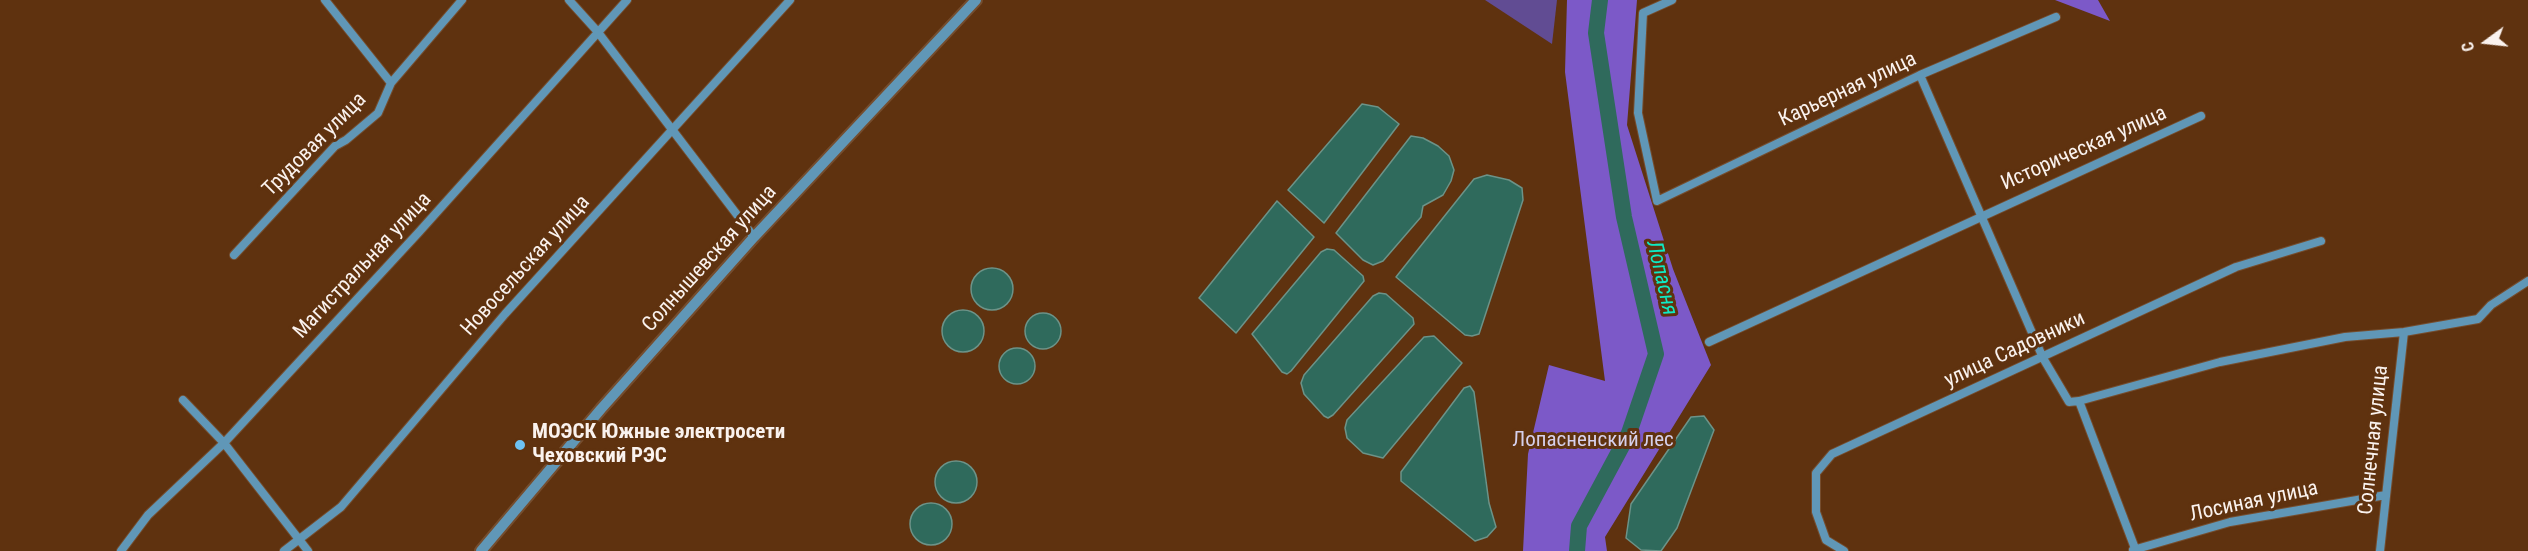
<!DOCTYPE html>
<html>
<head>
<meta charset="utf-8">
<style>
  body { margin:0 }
  #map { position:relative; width:2528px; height:551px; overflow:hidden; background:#5f320f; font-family:"Roboto Condensed",sans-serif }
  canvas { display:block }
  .north { position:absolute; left:2456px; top:12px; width:60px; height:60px; -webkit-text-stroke:4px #5f320f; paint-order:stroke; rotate:255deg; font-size:16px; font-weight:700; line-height:24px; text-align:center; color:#faf2ee }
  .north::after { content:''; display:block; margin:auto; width:21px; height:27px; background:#faf2ee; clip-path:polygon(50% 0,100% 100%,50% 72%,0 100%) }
</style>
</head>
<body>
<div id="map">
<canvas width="2528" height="551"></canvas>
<div class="north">С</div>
</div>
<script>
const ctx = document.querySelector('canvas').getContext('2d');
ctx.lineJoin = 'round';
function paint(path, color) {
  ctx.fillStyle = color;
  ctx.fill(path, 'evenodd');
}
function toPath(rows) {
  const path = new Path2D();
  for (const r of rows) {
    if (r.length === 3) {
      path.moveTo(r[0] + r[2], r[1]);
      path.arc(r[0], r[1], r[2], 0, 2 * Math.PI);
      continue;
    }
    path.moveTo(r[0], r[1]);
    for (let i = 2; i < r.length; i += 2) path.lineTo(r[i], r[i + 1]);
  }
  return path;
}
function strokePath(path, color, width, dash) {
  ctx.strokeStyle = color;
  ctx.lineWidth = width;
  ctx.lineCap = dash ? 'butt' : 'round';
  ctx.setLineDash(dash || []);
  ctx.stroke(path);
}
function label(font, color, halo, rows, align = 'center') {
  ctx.font = font + ' "Roboto Condensed",sans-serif';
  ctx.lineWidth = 6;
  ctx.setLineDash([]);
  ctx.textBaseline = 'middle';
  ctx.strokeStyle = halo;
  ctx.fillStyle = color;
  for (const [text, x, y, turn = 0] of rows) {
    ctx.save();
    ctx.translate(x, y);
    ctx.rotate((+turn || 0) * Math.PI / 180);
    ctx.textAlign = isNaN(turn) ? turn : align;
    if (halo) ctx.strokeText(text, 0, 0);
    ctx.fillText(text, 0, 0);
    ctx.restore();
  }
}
const green = toPath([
  [1485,0,1557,0,1552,44]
]);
const forest = toPath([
  [1567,0,1637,0,1627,125,1673,269,1711,365,1605,537,1607,551,1523,551,1528,454,1549,365,1605,381,1565,72],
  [2055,0,2098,0,2110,21]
]);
const water = toPath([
  [1362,104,1378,107,1399,124,1324,223,1288,190,1362,104],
  [1411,136,1423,138,1438,146,1449,156,1454,170,1451,181,1443,195,1423,206,1421,217,1383,261,1373,265,1363,260,1336,233,1411,136],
  [1487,175,1509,180,1522,188,1523,200,1479,334,1472,336,1465,335,1396,277,1474,179,1487,175],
  [1277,201,1314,237,1236,333,1199,298,1277,201],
  [1327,249,1334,250,1363,276,1364,281,1291,371,1287,374,1282,372,1252,334,1321,252,1327,249],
  [992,289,21],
  [1379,293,1386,294,1413,318,1414,324,1333,415,1328,418,1324,416,1304,394,1301,383,1304,375,1373,296,1379,293],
  [963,331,21],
  [1043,331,18],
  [1434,336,1462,363,1383,458,1363,453,1347,438,1345,428,1347,420,1424,337,1434,336],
  [1017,366,18],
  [1470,386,1474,392,1489,503,1496,527,1487,537,1475,541,1401,481,1401,472,1464,388,1470,386],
  [1704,416,1714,430,1677,528,1661,551,1641,550,1626,538,1631,504,1691,417,1704,416],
  [956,482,21],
  [931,524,21]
]);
const river = toPath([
  [1577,551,1579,526,1629,433,1656,354,1624,217,1596,33,1600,0]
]);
const minor = toPath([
  [325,0,391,83],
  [569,0,597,31,754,237],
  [1672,0,1643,13,1638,113,1657,201,1920,75,2056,17],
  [1920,75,2043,358,2069,402,2079,401,2136,551],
  [234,255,335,146,346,140,378,113,391,83,462,0],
  [1709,342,2201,116],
  [183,400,224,443,308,551],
  [2079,401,2220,362,2345,337,2404,332,2478,319,2491,305,2528,281],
  [2133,550,2230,522,2386,495],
  [121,551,148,515,224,443,419,232,627,0],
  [284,551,341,507,505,314,790,0],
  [1844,551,1826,540,1816,512,1816,473,1832,454,2236,267,2321,241],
  [2380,551,2404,332]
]);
const tertiary = toPath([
  [481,551,601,409,754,237,976,0]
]);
const markers = [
  [520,445,6,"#6dc2f3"]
];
const streetNames = [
  ["Карьерная улица",1848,90,-25],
  ["Трудовая улица",315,145,-45],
  ["Историческая улица",2084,149,-24],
  ["Солнышевская улица",710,259,-48],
  ["Магистральная улица",363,266,-47],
  ["Новосельская улица",526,266,-48],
  ["улица Садовники",2015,350,-25],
  ["Солнечная улица",2374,440,-84],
  ["Лосиная улица",2254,502,-12]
];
const poiNames = [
  ["МОЭСК Южные электросети",532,433],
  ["Чеховский РЭС",532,457]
];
const parkNames = [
  ["Лопасненский лес",1593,441]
];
const waterNames = [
  ["Лопасня",1661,278,77]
];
paint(green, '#614c93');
paint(forest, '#7c59c8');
paint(water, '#2f6a5c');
strokePath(water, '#6c9388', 1.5);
strokePath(river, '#2f6a5c', 16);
strokePath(minor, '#754d2e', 10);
strokePath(tertiary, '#754d2e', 14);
strokePath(minor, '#6097b7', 8);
strokePath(tertiary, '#6097b7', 10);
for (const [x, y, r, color] of markers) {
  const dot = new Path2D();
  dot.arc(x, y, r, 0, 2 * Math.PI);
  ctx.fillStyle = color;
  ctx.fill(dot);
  strokePath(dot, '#5f320f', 2);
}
label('21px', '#faf2ee', '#5f320f', streetNames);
label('bold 21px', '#faf2ee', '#5f320f', poiNames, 'left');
label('21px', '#d6d0ec', '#5f320f', parkNames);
label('italic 22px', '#0febc5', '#5f320f', waterNames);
</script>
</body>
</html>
